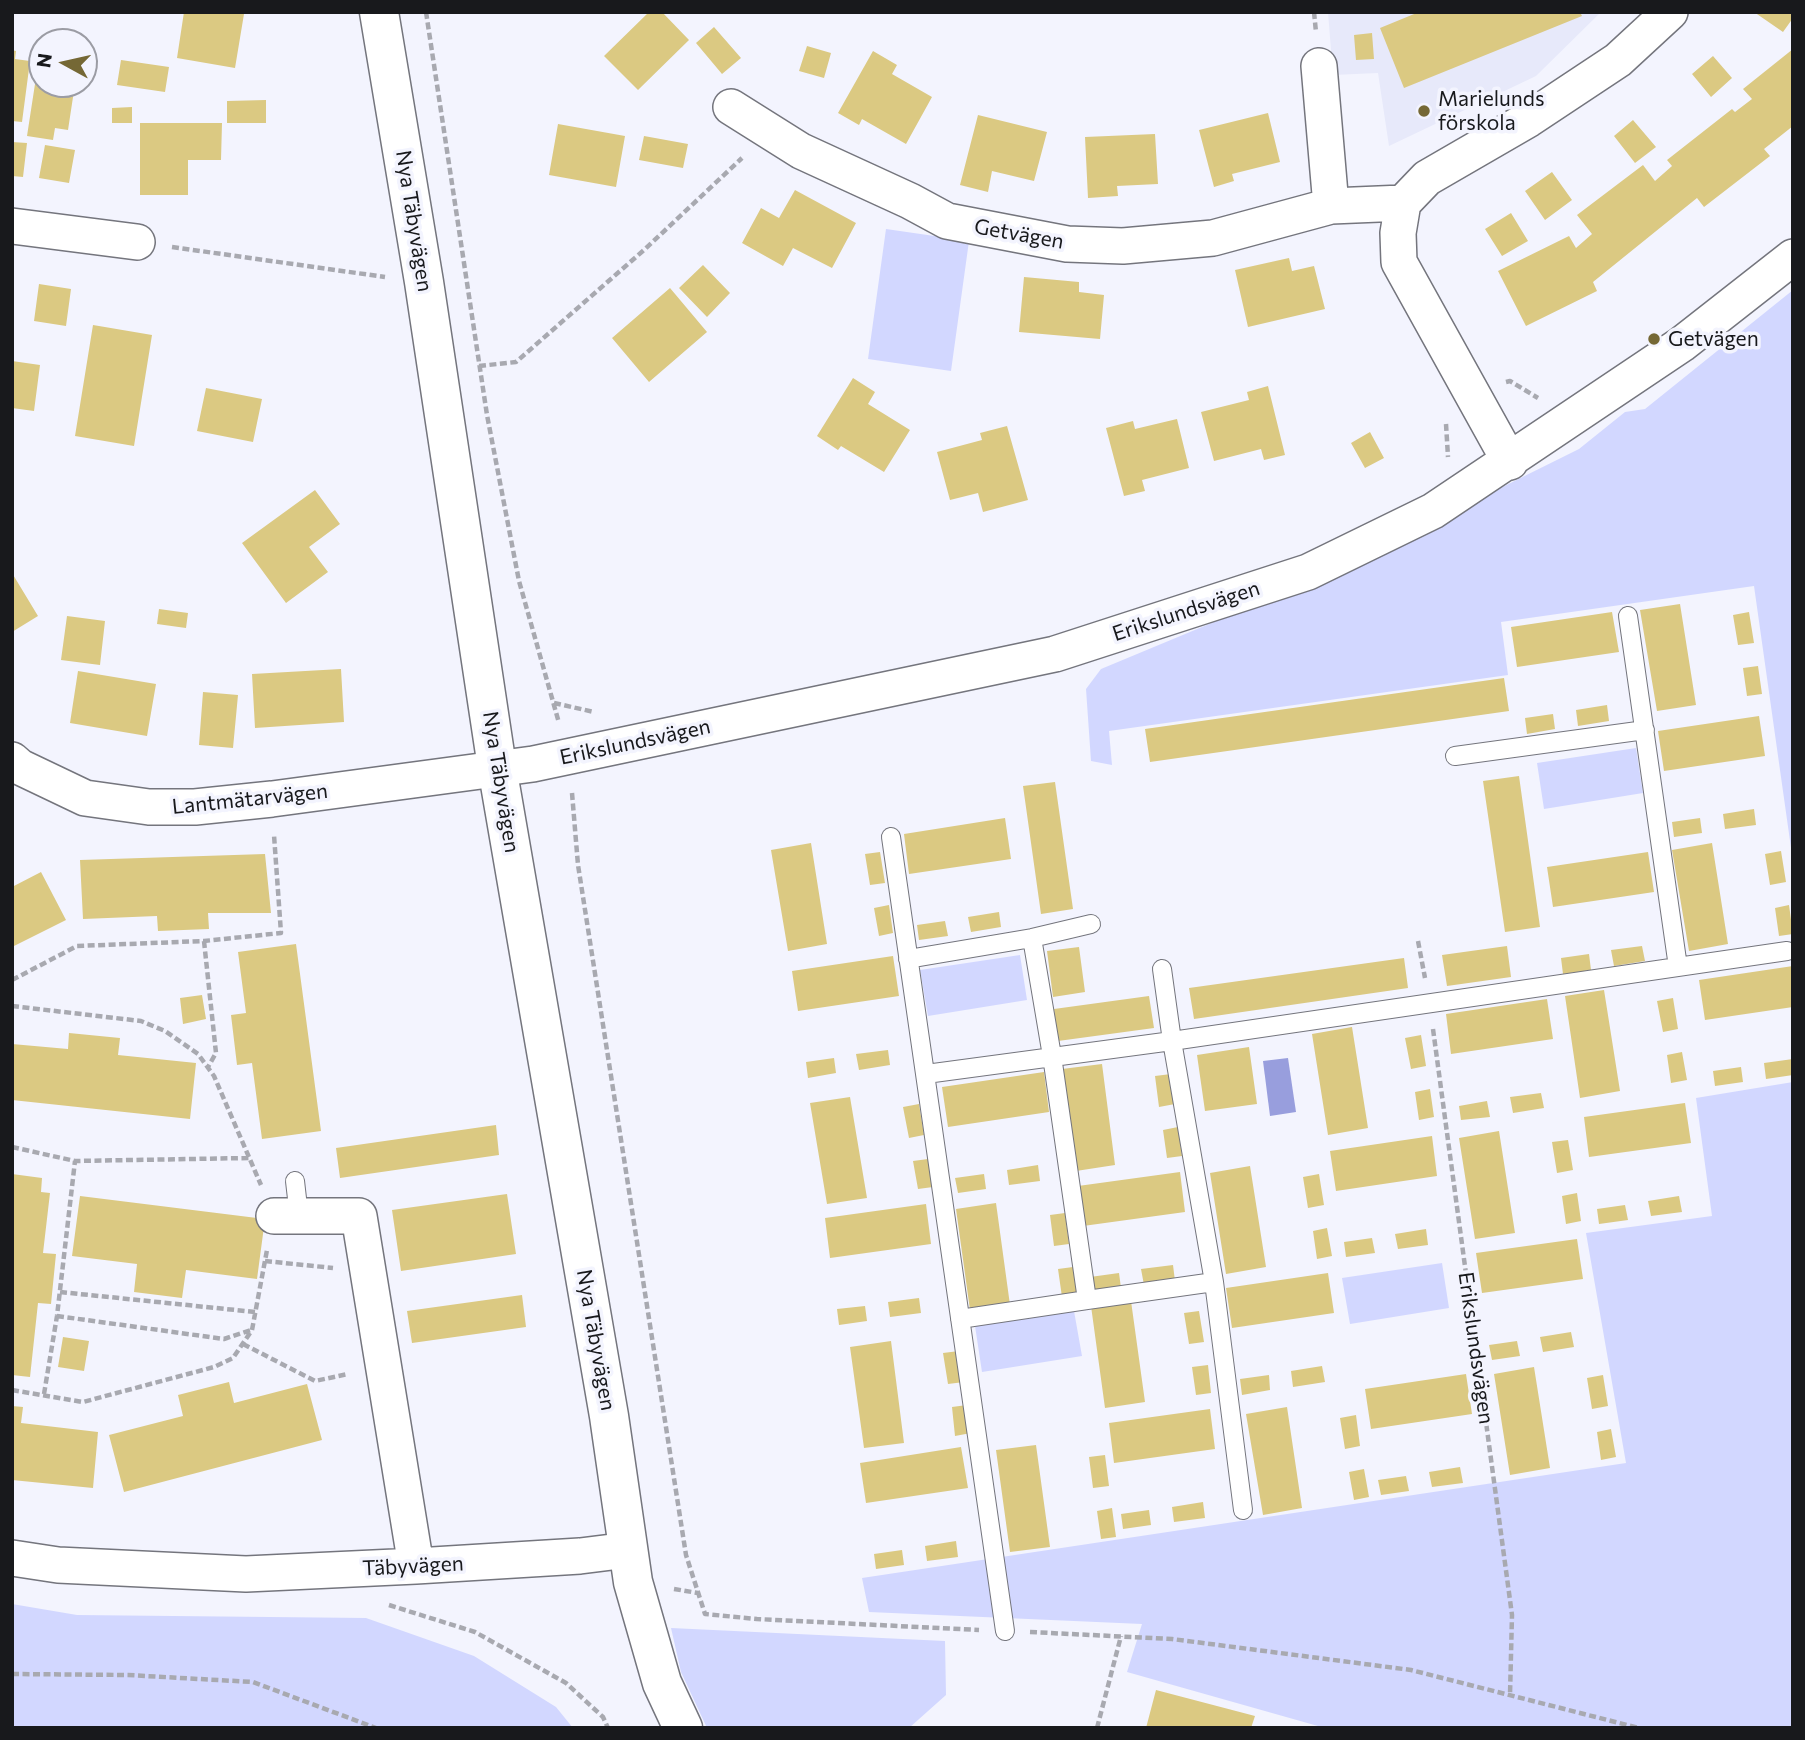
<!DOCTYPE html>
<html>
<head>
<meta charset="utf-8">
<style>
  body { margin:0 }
  #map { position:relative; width:1805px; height:1740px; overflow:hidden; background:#f3f4fe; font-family:Commissioner,sans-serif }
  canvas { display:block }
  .frame { position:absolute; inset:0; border:14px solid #18191c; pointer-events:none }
  .north { position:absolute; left:28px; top:28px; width:70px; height:70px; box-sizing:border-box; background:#f3f4fe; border:2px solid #9b9ca4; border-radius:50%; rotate:278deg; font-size:19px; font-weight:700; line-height:28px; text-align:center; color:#18191c }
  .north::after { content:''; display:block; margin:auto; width:24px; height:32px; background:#756835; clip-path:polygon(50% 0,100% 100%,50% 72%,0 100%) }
</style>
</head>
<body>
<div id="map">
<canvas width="1805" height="1740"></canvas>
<div class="frame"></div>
<div class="north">N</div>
</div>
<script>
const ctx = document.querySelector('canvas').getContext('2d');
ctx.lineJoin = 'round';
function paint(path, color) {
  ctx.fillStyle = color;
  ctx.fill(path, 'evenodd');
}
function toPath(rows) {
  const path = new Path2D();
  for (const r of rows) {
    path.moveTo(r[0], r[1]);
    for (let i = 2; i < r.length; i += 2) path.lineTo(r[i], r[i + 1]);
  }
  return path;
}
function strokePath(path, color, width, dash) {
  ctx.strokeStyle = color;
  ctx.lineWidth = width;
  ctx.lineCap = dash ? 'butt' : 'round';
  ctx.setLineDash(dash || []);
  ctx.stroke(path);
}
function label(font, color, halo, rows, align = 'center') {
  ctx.font = font + ' Commissioner,sans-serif';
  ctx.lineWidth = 7;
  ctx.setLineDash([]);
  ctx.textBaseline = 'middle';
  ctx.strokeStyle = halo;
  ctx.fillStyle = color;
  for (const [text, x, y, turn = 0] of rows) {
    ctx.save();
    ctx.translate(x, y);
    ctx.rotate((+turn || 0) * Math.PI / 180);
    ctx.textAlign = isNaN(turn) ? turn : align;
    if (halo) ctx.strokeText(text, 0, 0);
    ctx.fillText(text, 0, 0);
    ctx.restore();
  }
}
const built = toPath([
  [1328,12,1601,12,1536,76,1389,146,1378,73,1333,75]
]);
const green = toPath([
  [886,229,969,241,951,371,868,359],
  [1793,290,1793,862,1754,586,1501,622,1508,675,1109,731,1112,765,1091,761,1086,689,1101,669,1315,580,1579,449,1625,412,1645,409],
  [1636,748,1643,793,1544,809,1537,763],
  [1020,955,1027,1000,928,1016,920,970],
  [1793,1082,1793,1728,1325,1728,1127,1672,1142,1624,869,1612,862,1578,1626,1463,1586,1233,1712,1216,1696,1098],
  [1442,1263,1449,1308,1350,1324,1342,1278],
  [1074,1311,1082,1356,982,1372,975,1326],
  [12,1604,77,1615,366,1618,474,1656,556,1707,573,1728,12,1728],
  [671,1628,945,1641,946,1695,909,1728,707,1728,681,1672]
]);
const water = toPath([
  [1288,1058,1296,1112,1270,1116,1263,1061]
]);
const building = toPath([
  [184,12,244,14,235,68,177,58],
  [649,12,662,12,689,40,638,90,604,56],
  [1419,12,1580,12,1582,16,1404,88,1380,28],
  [1754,12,1793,12,1793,18,1783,32],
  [714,27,741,58,722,74,696,43],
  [1372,33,1374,59,1356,60,1354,35],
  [807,46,831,53,824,78,799,71],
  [1793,49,1793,126,1764,149,1770,156,1704,207,1697,198,1593,282,1597,291,1526,326,1498,271,1569,236,1576,248,1592,234,1577,215,1643,165,1655,181,1672,166,1667,160,1732,109,1735,112,1752,99,1743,89],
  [12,50,16,51,15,59,30,61,22,122,12,121],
  [873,51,897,65,892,74,932,97,906,144,862,119,859,125,838,113],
  [1713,56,1732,78,1711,97,1692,74],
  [39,58,42,58,42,84,75,84,68,130,55,128,53,140,27,136],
  [121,60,169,67,165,92,117,85],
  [266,100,266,123,227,123,227,101],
  [132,107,132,123,112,123,112,108],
  [1268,113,1280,162,1232,174,1234,181,1214,187,1199,130],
  [978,115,1047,132,1034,181,992,171,988,192,960,185],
  [1633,120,1656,147,1635,163,1614,136],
  [140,123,222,123,221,160,188,160,188,195,140,195],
  [558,124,625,136,616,187,549,175],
  [1155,134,1158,184,1117,186,1118,196,1088,198,1085,137],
  [644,136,688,144,683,168,639,160],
  [12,142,27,143,23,177,12,176],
  [45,145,75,150,69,183,39,178],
  [1552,172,1572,200,1545,220,1525,191],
  [795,190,856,223,832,268,793,248,783,266,742,243,761,208,779,218],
  [1511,213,1528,241,1502,256,1485,229],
  [1289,258,1292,271,1314,266,1325,309,1248,327,1235,270],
  [703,265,730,293,707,317,679,288],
  [1024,277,1079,282,1079,292,1104,295,1100,339,1019,332],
  [39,284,71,289,66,326,34,321],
  [670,288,707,332,649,382,612,338],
  [93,325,152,335,134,446,75,436],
  [12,361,40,365,34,411,12,408],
  [853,378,875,392,868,404,910,430,884,472,841,446,838,450,817,436],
  [1268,386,1285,455,1264,460,1261,449,1214,461,1201,412,1249,400,1247,392],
  [206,388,262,399,253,442,197,431],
  [1177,419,1189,468,1142,480,1145,491,1124,496,1106,428,1133,421,1135,429],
  [1007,426,1028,500,983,512,978,493,950,500,937,452,982,440,980,433],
  [1370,432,1384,458,1365,468,1351,443],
  [315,490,340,524,309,547,328,572,286,603,242,543],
  [12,573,38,616,12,632],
  [1680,604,1696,705,1657,711,1640,610],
  [159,609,188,613,186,628,157,624],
  [1612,612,1619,652,1517,667,1511,627],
  [1749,612,1754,643,1738,645,1733,615],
  [67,616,105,621,100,665,61,660],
  [1758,666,1762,694,1747,696,1743,668],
  [341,669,344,722,255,728,252,674],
  [78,671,156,684,147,736,70,723],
  [1504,678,1509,711,1150,762,1145,729],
  [203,692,238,695,233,748,199,745],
  [1607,705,1609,721,1578,726,1576,710],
  [1553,714,1555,729,1527,734,1525,718],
  [1759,716,1765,756,1664,771,1658,731],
  [1519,776,1540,927,1505,932,1483,781],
  [1055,782,1073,909,1041,914,1023,786],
  [1754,809,1756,825,1725,829,1723,814],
  [1005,818,1011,859,909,874,904,834],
  [1700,818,1702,833,1674,837,1672,822],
  [811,843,827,944,788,951,771,850],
  [1712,843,1728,944,1689,951,1672,850],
  [1781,851,1786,882,1770,885,1765,854],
  [880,852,885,883,870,885,865,854],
  [1648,852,1654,892,1553,907,1547,867],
  [265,854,271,913,208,913,209,929,158,931,157,916,83,919,80,860],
  [41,872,66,920,12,947,12,887],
  [889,905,893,933,879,936,874,908],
  [1789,905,1793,934,1779,936,1775,908],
  [999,912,1001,927,971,932,968,917],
  [945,921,948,936,919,940,917,925],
  [296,944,321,1131,262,1139,252,1063,237,1065,231,1015,246,1013,238,952],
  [1507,946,1511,977,1447,986,1442,955],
  [1642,946,1645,961,1614,966,1611,950],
  [1079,947,1085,992,1053,997,1047,951],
  [1589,954,1591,970,1563,974,1561,958],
  [893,956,899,996,798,1011,792,971],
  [1404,958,1408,988,1194,1019,1189,988],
  [1793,966,1793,1007,1705,1020,1699,980],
  [1604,990,1620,1091,1580,1098,1565,996],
  [202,995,206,1019,183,1024,180,998],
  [1149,996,1154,1028,1058,1041,1054,1009],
  [1673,998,1678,1029,1663,1032,1657,1001],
  [1547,999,1553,1039,1451,1054,1446,1014],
  [1352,1027,1368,1128,1328,1135,1312,1034],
  [69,1033,120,1038,118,1055,196,1063,190,1119,12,1100,12,1044,68,1049],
  [1421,1035,1426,1066,1411,1069,1405,1038],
  [1249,1047,1257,1104,1205,1111,1197,1055],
  [888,1050,890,1065,859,1070,856,1054],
  [1682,1052,1687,1080,1671,1083,1667,1055],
  [834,1058,836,1073,808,1078,806,1062],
  [1793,1059,1793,1075,1766,1079,1764,1063],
  [1102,1064,1115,1165,1076,1171,1062,1069],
  [1741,1067,1743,1082,1715,1086,1713,1071],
  [1044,1072,1049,1112,948,1127,942,1087],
  [1171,1074,1175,1104,1159,1107,1155,1076],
  [1430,1089,1434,1117,1419,1120,1415,1092],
  [1541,1093,1544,1108,1513,1113,1510,1097],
  [850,1097,867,1198,827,1204,810,1103],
  [1487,1101,1490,1117,1461,1120,1459,1106],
  [1685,1103,1691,1143,1589,1157,1584,1117],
  [919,1104,924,1135,909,1138,903,1107],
  [496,1125,499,1155,340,1178,336,1148],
  [1178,1127,1182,1156,1167,1158,1163,1130],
  [1499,1131,1515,1233,1475,1239,1459,1138],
  [1432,1136,1437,1176,1336,1191,1330,1151],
  [1568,1140,1573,1170,1557,1173,1552,1142],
  [928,1159,933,1187,918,1189,913,1161],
  [1038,1165,1040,1181,1009,1185,1007,1170],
  [1250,1166,1266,1267,1226,1274,1210,1173],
  [1180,1172,1185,1212,1083,1226,1078,1186],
  [12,1174,42,1178,41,1192,50,1193,43,1253,56,1254,51,1304,38,1303,30,1377,12,1375],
  [984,1174,986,1189,958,1193,955,1178],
  [1319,1174,1324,1205,1308,1208,1303,1177],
  [1577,1193,1581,1221,1566,1224,1562,1196],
  [507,1194,516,1254,401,1271,392,1210],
  [80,1196,265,1219,257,1279,186,1270,182,1298,134,1292,137,1264,72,1256],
  [1679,1196,1682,1212,1651,1216,1648,1201],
  [996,1203,1010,1305,970,1310,956,1209],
  [926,1204,931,1244,830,1258,825,1218],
  [1625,1205,1628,1220,1599,1224,1597,1209],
  [1065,1213,1069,1244,1054,1246,1050,1215],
  [1327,1228,1332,1256,1317,1259,1313,1231],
  [1426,1229,1428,1245,1398,1249,1395,1234],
  [1372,1238,1375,1253,1346,1257,1344,1242],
  [1577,1239,1583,1279,1482,1293,1476,1253],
  [1173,1265,1175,1281,1144,1285,1141,1269],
  [1073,1267,1077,1295,1062,1297,1058,1269],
  [1119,1273,1121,1288,1093,1292,1090,1277],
  [1328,1273,1334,1313,1232,1328,1226,1288],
  [522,1295,526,1327,412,1343,407,1311],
  [919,1298,921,1313,890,1317,888,1302],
  [1131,1301,1145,1402,1105,1408,1091,1306],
  [865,1306,867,1321,839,1325,837,1309],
  [1199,1311,1204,1342,1189,1344,1184,1313],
  [1571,1332,1574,1347,1543,1352,1540,1337],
  [63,1337,89,1341,84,1371,58,1367],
  [891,1341,904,1443,864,1448,850,1347],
  [1517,1341,1520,1356,1492,1360,1489,1345],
  [959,1351,964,1382,948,1384,943,1353],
  [1208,1365,1211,1393,1196,1395,1192,1367],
  [1322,1366,1325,1382,1293,1387,1291,1371],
  [1534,1367,1550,1468,1510,1475,1494,1374],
  [1466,1374,1472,1414,1371,1429,1365,1389],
  [1269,1375,1270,1390,1242,1395,1240,1379],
  [1603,1375,1608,1406,1592,1409,1587,1378],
  [229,1382,234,1403,307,1384,322,1440,124,1492,109,1435,183,1416,178,1395],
  [967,1405,971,1433,955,1436,952,1407],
  [12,1406,23,1407,21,1423,98,1432,93,1488,12,1480],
  [1287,1407,1302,1508,1263,1515,1246,1414],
  [1210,1409,1215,1449,1114,1463,1109,1423],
  [1356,1415,1360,1446,1345,1449,1340,1418],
  [1611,1429,1616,1457,1601,1460,1597,1432],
  [1036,1445,1050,1547,1010,1552,996,1450],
  [961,1447,968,1488,866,1503,860,1463],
  [1105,1455,1109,1486,1093,1488,1089,1457],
  [1460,1467,1463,1483,1432,1487,1429,1472],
  [1364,1469,1369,1497,1354,1500,1349,1472],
  [1406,1476,1409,1491,1381,1495,1378,1480],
  [1203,1502,1205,1518,1174,1522,1172,1507],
  [1112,1508,1116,1537,1101,1539,1097,1511],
  [1149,1510,1151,1525,1123,1529,1121,1514],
  [956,1541,958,1557,927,1561,925,1546],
  [902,1550,904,1565,876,1569,874,1554],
  [1156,1690,1255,1716,1251,1728,1146,1728]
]);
const path = toPath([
  [426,12,487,415,519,581,559,723],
  [1314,12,1316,32],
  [172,247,385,277],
  [479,366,516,362,644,250,742,158],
  [1506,382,1510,381,1538,398],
  [1446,424,1448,457],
  [554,703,594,712],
  [572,793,578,865,686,1555,705,1614,757,1619,979,1630],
  [204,941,216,1053,208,1067],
  [1418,941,1425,978],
  [12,980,77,946,204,941,281,933,274,835],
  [12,1006,141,1021,165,1031,198,1054,214,1076,261,1185],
  [1433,1029,1512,1615,1510,1695],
  [12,1147,75,1161,249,1158],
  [265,1261,333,1268],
  [60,1292,255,1312],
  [57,1316,224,1339,251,1330],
  [243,1344,315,1381,348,1374],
  [12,1390,83,1402,214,1367,233,1358,252,1330,267,1250],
  [44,1394,57,1316,75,1161],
  [674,1589,698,1593],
  [389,1605,475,1632,566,1683,603,1717,608,1728],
  [1030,1632,1172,1639,1411,1670,1639,1728],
  [12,1674,128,1675,253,1682,376,1728],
  [1097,1728,1121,1636]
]);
const lane = toPath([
  [1628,616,1678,967],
  [1455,756,1645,730],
  [891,837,1005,1631],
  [908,959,1032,938,1091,924],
  [1162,969,1172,1041,1214,1282,1243,1510],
  [926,1074,1172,1041,1787,951],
  [295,1181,299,1216],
  [1087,1300,1214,1282],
  [960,1319,1087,1300,1052,1056,1032,938]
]);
const street = toPath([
  [1319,66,1331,206],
  [731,107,801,151,910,201,947,221,1067,244,1123,246,1213,238,1331,206,1403,203],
  [12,226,137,242],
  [1510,462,1399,262,1398,233,1403,203,1427,178,1529,119,1618,60,1670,12],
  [12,760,20,767,85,798,149,807,195,807,272,799,533,764,1055,654,1308,572,1433,511,1682,344,1793,257],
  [274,1216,359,1216,416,1566],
  [12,1558,58,1565,246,1574,416,1566,580,1556,628,1550]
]);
const secondary = toPath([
  [379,12,424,282,497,767,609,1416,633,1582,662,1683,683,1728]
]);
const markers = [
  [1424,111,7,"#756835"],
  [1654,339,7,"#756835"]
];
const poiNames = [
  ["Marielunds",1438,99],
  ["förskola",1438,123],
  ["Getvägen",1668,339]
];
const streetNames = [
  ["Nya Täbyvägen",414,221,81],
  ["Getvägen",1019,234,10],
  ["Erikslundsvägen",1186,611,-18],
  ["Erikslundsvägen",635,742,-12],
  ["Nya Täbyvägen",501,782,81],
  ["Lantmätarvägen",250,799,-6],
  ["Nya Täbyvägen",596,1340,80],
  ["Erikslundsvägen",1476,1348,82],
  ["Täbyvägen",413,1566,-3]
];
paint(built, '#e7e9fa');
paint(green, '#d2d7ff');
paint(water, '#989edd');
paint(building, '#dbc982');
strokePath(lane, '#74757d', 20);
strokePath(street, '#74757d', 38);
strokePath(secondary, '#74757d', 41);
strokePath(path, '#a8a9b0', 4.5, [7, 3.5]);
strokePath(lane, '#fff', 18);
strokePath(street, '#fff', 35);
strokePath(secondary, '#fff', 38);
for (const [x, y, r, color] of markers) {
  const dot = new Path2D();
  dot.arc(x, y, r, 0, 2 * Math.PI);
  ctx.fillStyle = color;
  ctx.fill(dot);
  strokePath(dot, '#f3f4fe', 2.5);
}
label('21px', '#18191c', '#f3f4fe', poiNames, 'left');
label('21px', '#18191c', '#f3f4fe', streetNames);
</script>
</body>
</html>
